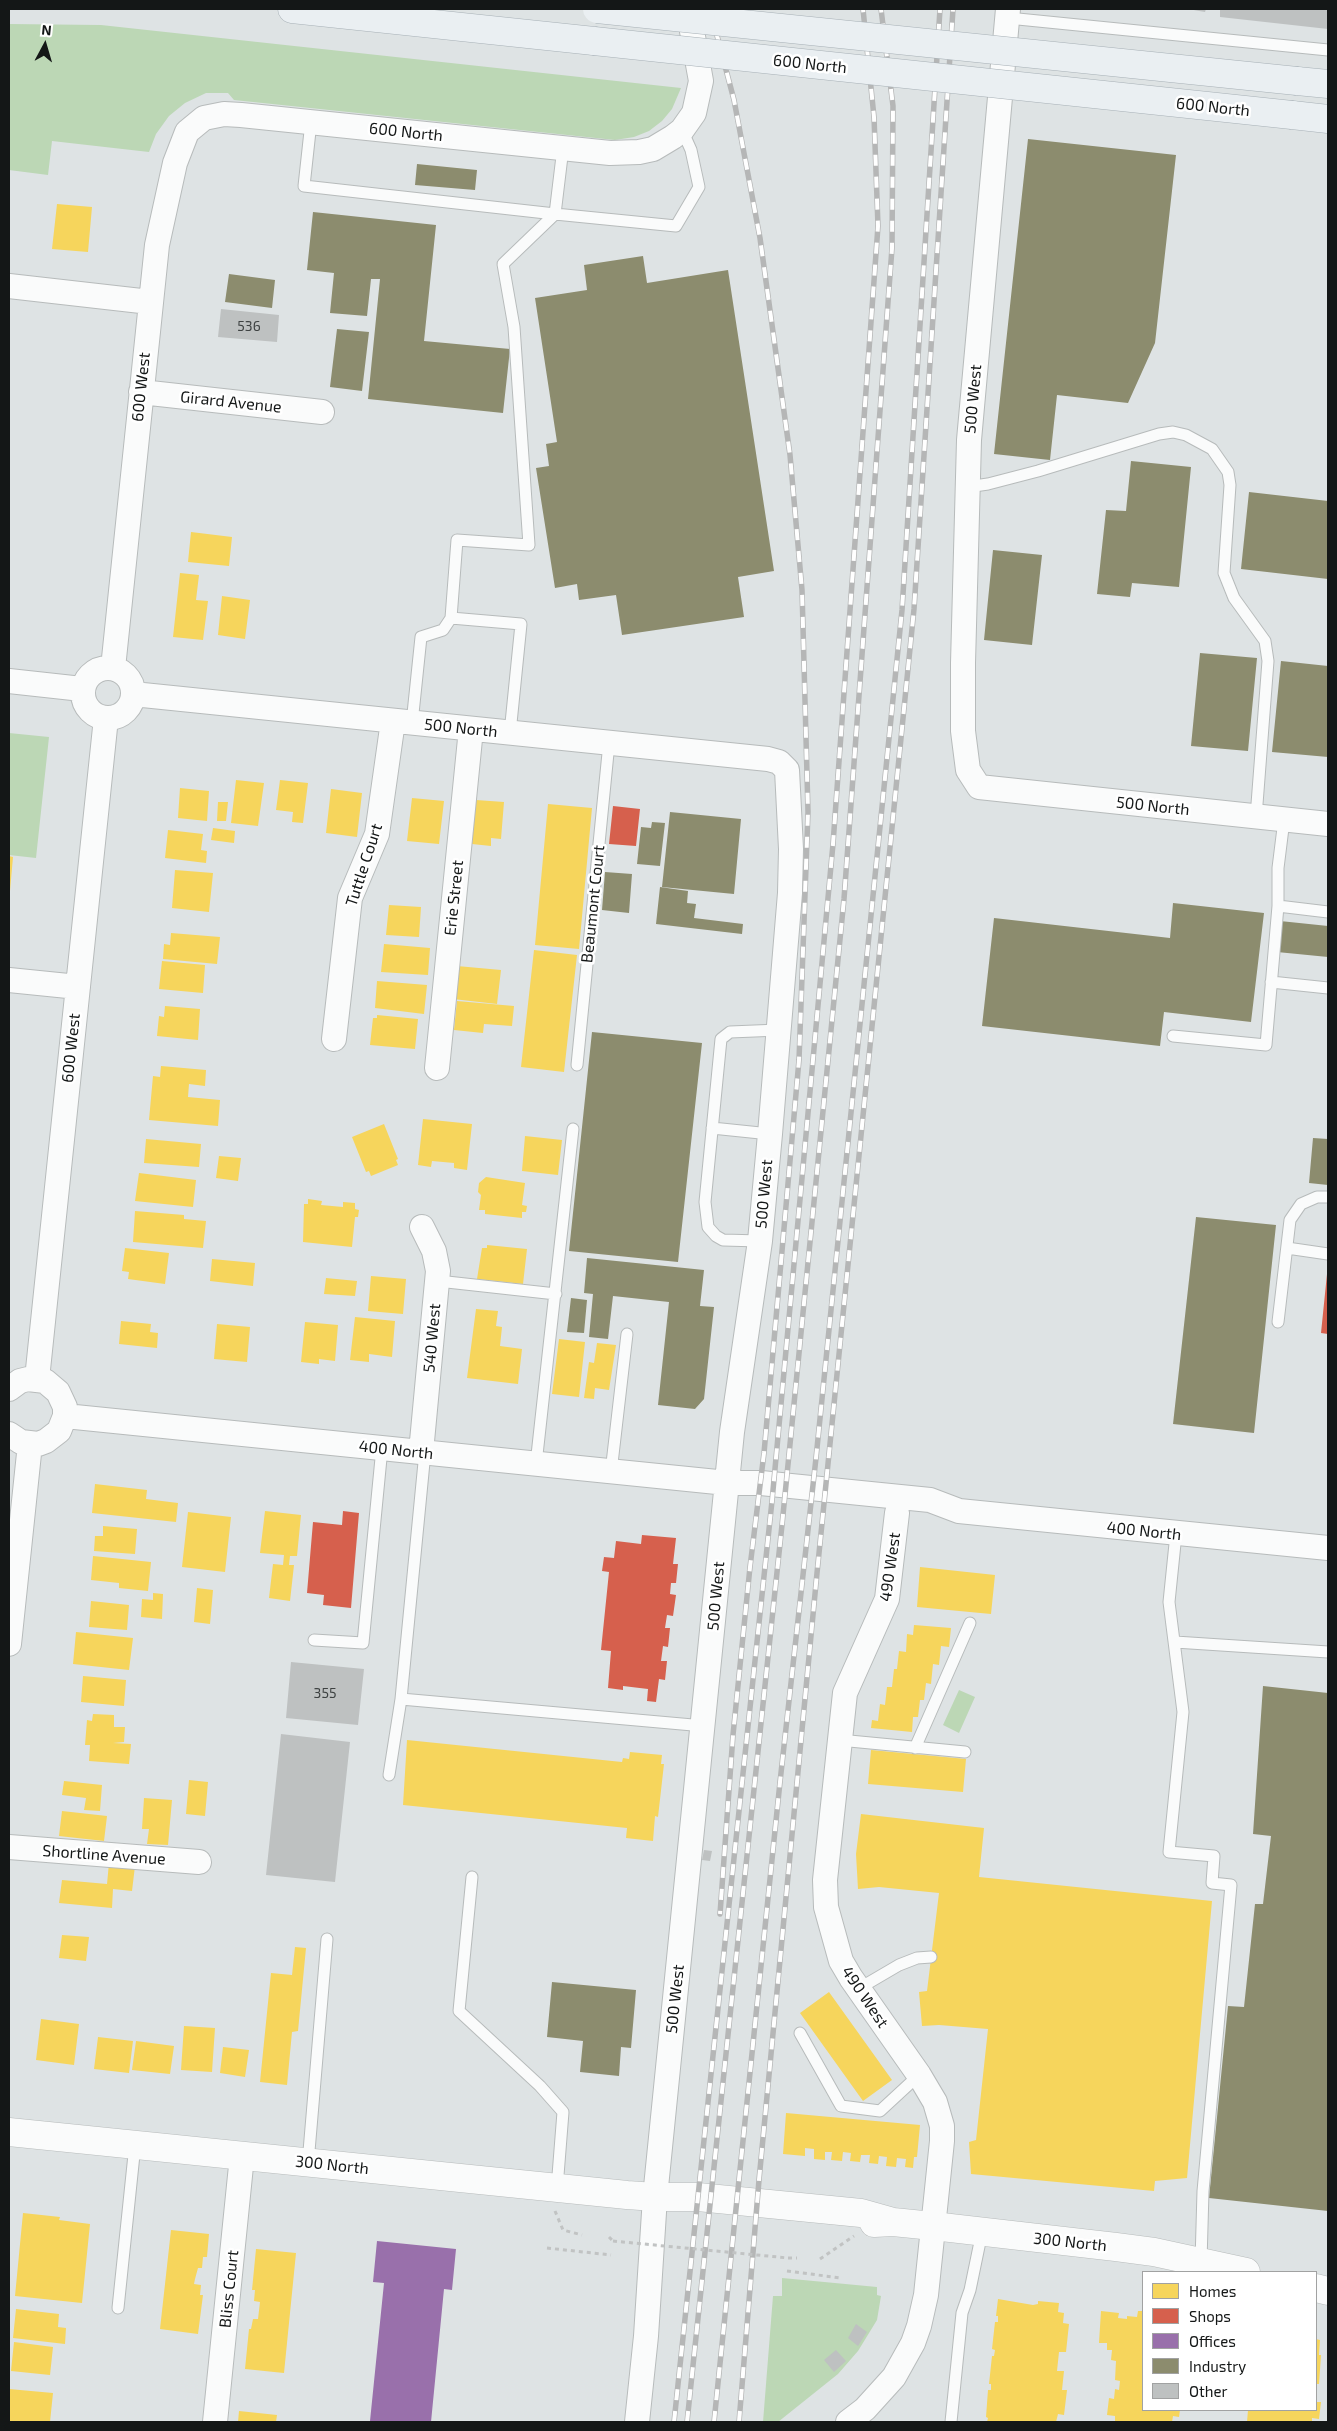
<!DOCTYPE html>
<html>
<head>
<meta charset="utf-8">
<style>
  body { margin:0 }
  #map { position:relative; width:1337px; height:2431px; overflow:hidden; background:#dee3e4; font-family:"Exo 2",sans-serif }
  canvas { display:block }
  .frame { position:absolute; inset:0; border:10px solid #141717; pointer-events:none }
  .legend { position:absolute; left:1142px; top:2271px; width:175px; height:140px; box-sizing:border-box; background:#fff; border:1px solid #a1a2a2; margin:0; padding:6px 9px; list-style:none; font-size:15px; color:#141717 }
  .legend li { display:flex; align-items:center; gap:10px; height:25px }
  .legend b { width:25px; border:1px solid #a1a2a2 }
  .north { position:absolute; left:20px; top:20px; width:50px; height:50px; -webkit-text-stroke:4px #fff; paint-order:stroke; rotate:6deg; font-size:14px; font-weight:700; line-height:20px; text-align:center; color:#141717 }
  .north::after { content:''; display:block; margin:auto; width:18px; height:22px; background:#141717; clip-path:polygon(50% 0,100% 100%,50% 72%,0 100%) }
</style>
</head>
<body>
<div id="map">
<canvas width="1337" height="2431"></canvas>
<div class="frame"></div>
<ul class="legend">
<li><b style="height:14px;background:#f6d55c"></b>Homes</li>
<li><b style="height:14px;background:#d6604d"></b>Shops</li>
<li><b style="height:14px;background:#9970ab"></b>Offices</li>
<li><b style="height:14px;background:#8c8c6e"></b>Industry</li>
<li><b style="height:14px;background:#bec1c1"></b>Other</li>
</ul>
<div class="north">N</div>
</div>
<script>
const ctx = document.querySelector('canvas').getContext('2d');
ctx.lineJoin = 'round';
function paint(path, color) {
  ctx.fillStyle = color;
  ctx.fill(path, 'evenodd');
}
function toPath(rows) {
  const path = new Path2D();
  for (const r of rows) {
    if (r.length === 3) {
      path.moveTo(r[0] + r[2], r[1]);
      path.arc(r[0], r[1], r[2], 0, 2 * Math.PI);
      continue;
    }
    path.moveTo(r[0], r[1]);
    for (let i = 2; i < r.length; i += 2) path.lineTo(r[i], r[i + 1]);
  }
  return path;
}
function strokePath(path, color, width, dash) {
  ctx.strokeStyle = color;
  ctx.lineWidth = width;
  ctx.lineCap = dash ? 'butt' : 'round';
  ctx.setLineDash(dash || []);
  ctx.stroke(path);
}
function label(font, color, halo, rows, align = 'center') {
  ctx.font = font + ' "Exo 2",sans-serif';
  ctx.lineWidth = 5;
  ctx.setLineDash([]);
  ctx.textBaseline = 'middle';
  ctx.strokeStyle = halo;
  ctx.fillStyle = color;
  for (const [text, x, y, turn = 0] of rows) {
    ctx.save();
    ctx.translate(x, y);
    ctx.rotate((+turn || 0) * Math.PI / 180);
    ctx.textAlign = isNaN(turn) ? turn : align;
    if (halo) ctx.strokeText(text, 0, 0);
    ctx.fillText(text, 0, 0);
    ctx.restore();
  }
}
const green = toPath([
  [9,24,101,25,681,88,672,109,662,121,649,131,634,137,615,140,234,100,228,93,206,93,185,103,169,116,156,134,149,152,52,141,48,175,9,170],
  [9,733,49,737,36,858,9,855],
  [959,1690,975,1697,959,1733,943,1725],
  [782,2278,877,2287,877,2295,881,2296,877,2320,858,2351,838,2374,778,2422,763,2422,773,2296,782,2296]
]);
const homes = toPath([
  [57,204,92,207,88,252,52,249],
  [191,532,232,537,229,566,188,562],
  [180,573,199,575,196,600,208,601,203,640,173,637],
  [222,596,250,600,245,639,218,635],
  [236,780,264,783,258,826,231,823],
  [280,780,308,783,303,823,292,822,293,812,276,810],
  [180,788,209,791,207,821,178,818],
  [331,789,362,793,357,837,326,833],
  [412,798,444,801,439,844,407,841],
  [476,800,504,802,501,839,491,838,491,846,472,844],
  [218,802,228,802,226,821,217,821],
  [548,804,592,808,579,949,535,945],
  [213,828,235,831,234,843,211,840],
  [168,830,203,834,201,850,207,851,206,863,165,858],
  [9,856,13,857,10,891,9,891],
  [175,870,213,873,209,912,172,908],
  [389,905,421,907,419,937,386,935],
  [171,933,220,937,217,964,163,959,164,944,170,945],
  [384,944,430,948,428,975,381,972],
  [534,950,577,955,564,1072,521,1067],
  [162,961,205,965,203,993,159,989],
  [457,966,501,970,497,1004,453,999],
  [377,981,427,985,424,1014,375,1008],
  [457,1001,514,1006,512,1026,484,1024,483,1033,454,1030],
  [165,1006,200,1009,198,1040,157,1036,159,1016,164,1017],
  [377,1015,418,1019,415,1049,370,1045,373,1018,377,1018],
  [161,1066,206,1070,205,1086,189,1084,188,1097,220,1100,218,1126,149,1120,153,1076,160,1077],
  [423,1119,472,1124,467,1170,454,1168,454,1163,432,1161,431,1167,418,1165],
  [384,1124,398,1159,396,1160,398,1165,371,1176,369,1171,366,1172,352,1137],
  [525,1136,562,1140,558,1175,522,1171],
  [146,1139,201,1144,199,1167,144,1163],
  [219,1156,241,1158,238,1181,216,1178],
  [139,1173,196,1180,193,1207,135,1201],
  [486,1177,525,1183,522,1205,527,1206,526,1212,522,1212,522,1218,485,1214,485,1210,479,1210,481,1195,478,1192,479,1183],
  [308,1199,322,1201,321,1205,343,1207,343,1202,355,1203,355,1209,359,1210,358,1217,355,1217,352,1247,303,1242,304,1204,308,1204],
  [135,1211,184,1215,184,1219,206,1221,203,1248,133,1242],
  [487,1245,527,1249,523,1284,477,1279,482,1248,487,1248],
  [125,1248,169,1253,165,1284,128,1279,129,1272,122,1271],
  [212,1259,255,1263,253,1286,210,1281],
  [371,1276,406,1279,403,1314,368,1311],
  [326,1278,357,1281,355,1296,324,1294],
  [476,1309,498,1311,496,1326,502,1327,500,1346,522,1349,518,1384,467,1378],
  [355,1317,395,1321,392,1357,369,1354,369,1362,350,1360],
  [121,1321,151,1324,150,1332,158,1333,157,1348,119,1344],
  [305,1322,338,1325,335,1361,319,1359,319,1364,301,1362],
  [217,1324,250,1327,247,1362,214,1359],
  [559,1339,585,1342,579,1397,552,1394],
  [597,1343,616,1345,609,1390,595,1388,594,1399,584,1398,589,1362,594,1363],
  [95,1484,147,1490,146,1499,178,1503,176,1522,92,1513],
  [265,1511,301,1515,297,1556,290,1556,289,1565,294,1565,290,1601,269,1598,273,1564,283,1565,284,1555,260,1553],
  [188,1512,231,1517,225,1572,182,1567],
  [103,1526,137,1529,135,1554,94,1551,95,1536,103,1536],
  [93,1556,151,1562,148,1591,119,1588,119,1583,91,1580],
  [920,1567,995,1575,991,1614,917,1607],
  [197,1588,213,1590,210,1624,194,1622],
  [153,1593,163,1594,162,1619,141,1617,142,1599,153,1600],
  [91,1601,129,1605,127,1630,89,1627],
  [914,1625,951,1628,949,1647,941,1646,939,1665,933,1664,931,1684,926,1683,924,1700,920,1700,918,1717,913,1717,912,1732,871,1728,872,1720,878,1721,880,1704,885,1705,887,1687,892,1687,894,1669,897,1669,899,1651,906,1652,907,1634,913,1635],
  [76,1632,133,1638,129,1670,73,1664],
  [83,1676,126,1680,124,1706,81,1702],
  [93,1714,114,1715,114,1727,125,1727,124,1742,113,1743,131,1744,129,1764,89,1761,90,1745,85,1745,87,1720,92,1721],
  [407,1740,622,1762,623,1758,629,1759,630,1752,662,1755,661,1764,664,1764,658,1817,655,1816,653,1841,626,1838,627,1828,403,1805],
  [871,1750,966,1759,963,1792,868,1784],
  [189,1780,208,1782,205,1816,186,1814],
  [64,1781,102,1785,100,1811,84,1810,86,1798,62,1795],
  [144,1798,172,1800,168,1845,147,1844,149,1829,142,1829],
  [62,1811,107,1816,104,1841,59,1836],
  [861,1814,984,1828,979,1877,1212,1901,1187,2178,1155,2181,1154,2191,971,2174,969,2142,976,2140,988,2029,939,2025,922,2026,919,1992,927,1991,939,1893,879,1887,858,1889,856,1854],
  [109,1863,135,1866,132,1891,113,1889,112,1908,59,1903,62,1880,107,1884],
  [62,1935,89,1937,86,1961,59,1958],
  [295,1947,306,1948,298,2031,292,2032,287,2085,260,2082,271,1973,292,1975],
  [829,1992,892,2080,863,2101,800,2013],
  [41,2019,79,2024,74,2065,36,2060],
  [184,2026,215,2028,212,2072,181,2070],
  [98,2037,133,2041,129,2073,94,2069],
  [136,2041,174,2046,170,2074,132,2070],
  [223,2047,249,2050,245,2077,220,2073],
  [786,2113,920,2125,917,2157,914,2157,913,2168,905,2167,906,2159,897,2158,896,2167,886,2166,887,2157,879,2156,878,2164,869,2163,870,2155,861,2155,860,2162,850,2161,851,2153,843,2152,842,2161,831,2160,832,2152,825,2152,825,2160,814,2159,814,2149,805,2148,805,2156,783,2154],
  [23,2213,60,2217,59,2220,90,2224,82,2303,15,2296],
  [171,2230,209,2234,207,2257,203,2257,202,2268,198,2268,195,2279,194,2284,201,2285,200,2295,203,2295,198,2334,160,2329],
  [256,2249,296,2253,284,2373,245,2369,249,2329,251,2329,253,2319,258,2319,260,2302,254,2301,255,2290,252,2290],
  [998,2299,1033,2305,1038,2304,1038,2301,1059,2303,1058,2312,1064,2313,1063,2323,1069,2324,1066,2352,1059,2352,1057,2371,1064,2371,1062,2390,1067,2390,1064,2415,1058,2414,1056,2422,987,2422,988,2418,986,2417,988,2390,991,2390,991,2384,989,2384,992,2356,994,2356,995,2350,992,2349,995,2322,998,2322,998,2316,996,2316],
  [16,2309,59,2314,58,2327,66,2328,65,2344,13,2338],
  [1101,2311,1119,2313,1118,2318,1127,2319,1127,2316,1137,2317,1138,2311,1143,2311,1143,2410,1180,2410,1179,2417,1173,2416,1172,2422,1115,2422,1115,2416,1107,2415,1109,2398,1114,2399,1115,2389,1119,2390,1120,2381,1115,2380,1116,2361,1111,2360,1112,2350,1107,2350,1107,2343,1099,2343],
  [1316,2339,1320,2340,1319,2355,1321,2355,1319,2384,1316,2384],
  [14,2342,53,2347,50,2375,11,2371],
  [9,2389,53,2393,50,2422,9,2422],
  [1316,2402,1321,2402,1319,2419,1312,2418,1312,2422,1247,2422,1248,2410,1316,2410],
  [239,2411,277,2415,276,2422,238,2422]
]);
const shops = toPath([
  [613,806,640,809,636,846,609,844],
  [1327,1274,1328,1274,1328,1334,1321,1333],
  [343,1511,359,1513,351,1608,323,1605,324,1595,307,1593,313,1522,342,1525],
  [642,1535,676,1538,673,1564,678,1564,676,1583,671,1583,670,1594,676,1595,673,1616,667,1615,665,1628,670,1628,668,1647,663,1646,661,1661,667,1661,665,1680,659,1679,656,1702,647,1701,648,1689,623,1686,623,1690,608,1688,611,1651,601,1650,609,1572,602,1571,604,1557,614,1558,616,1541,641,1544]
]);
const offices = toPath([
  [377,2241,456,2249,452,2290,444,2289,431,2422,370,2421,384,2283,373,2282]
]);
const industry = toPath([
  [1028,139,1176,155,1155,343,1128,403,1057,395,1050,460,994,454],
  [417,164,477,170,475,190,415,185],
  [313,212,436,225,424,341,510,349,503,413,368,399,380,279,371,279,367,316,330,313,334,273,307,270],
  [643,256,647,283,728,270,774,571,738,577,744,617,622,635,616,595,579,600,577,584,555,588,536,468,549,466,546,444,557,442,535,298,587,290,584,265],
  [229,274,275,280,272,308,225,302],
  [337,329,369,332,362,391,330,387],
  [1131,461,1191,467,1179,587,1132,583,1130,597,1097,594,1106,510,1126,511],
  [1249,492,1328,501,1328,579,1241,569],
  [993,550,1042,555,1032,645,984,640],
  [1200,653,1257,658,1248,751,1191,746],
  [1281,661,1328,666,1328,757,1272,752],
  [670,812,741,819,734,894,662,887],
  [652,822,665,823,660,866,637,864,641,827,651,828],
  [605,872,632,874,629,913,602,910],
  [660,887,688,891,687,903,696,904,694,918,743,924,742,934,656,924],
  [1173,903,1264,913,1251,1022,1164,1012,1160,1046,982,1026,994,918,1170,938],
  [1280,921,1328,926,1328,957,1277,952],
  [592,1032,702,1043,678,1262,569,1251],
  [1313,1138,1328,1139,1328,1185,1309,1183],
  [1196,1217,1276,1225,1254,1433,1173,1424],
  [587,1258,704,1270,700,1306,714,1307,704,1399,695,1409,658,1405,669,1302,613,1296,608,1339,589,1337,593,1294,584,1293],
  [571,1298,587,1300,584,1333,567,1332],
  [1263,1686,1328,1693,1328,2211,1209,2198,1228,2006,1244,2007,1255,1904,1263,1904,1271,1836,1253,1834],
  [552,1982,636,1990,631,2048,621,2047,619,2076,580,2072,583,2041,547,2037]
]);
const building = toPath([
  [1188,9,1206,9,1205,12],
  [1220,9,1328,9,1328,29,1220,17],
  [221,309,279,315,277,342,218,337],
  [291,1662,364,1669,358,1725,286,1718],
  [281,1734,350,1742,335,1882,266,1875],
  [704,1850,712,1851,710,1861,702,1860],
  [856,2324,867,2332,858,2346,848,2338],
  [836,2350,846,2361,834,2372,824,2360]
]);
const path = toPath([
  [555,2211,563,2230,582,2235],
  [609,2237,613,2241],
  [547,2248,611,2255],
  [788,2258,797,2258],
  [820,2259,854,2236],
  [787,2271,841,2278]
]);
const service = toPath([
  [1008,18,1328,50],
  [311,122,304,186,555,214,563,148],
  [967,487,988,484,1038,471,1159,434,1173,432,1186,435,1212,449,1228,472,1230,485,1224,573,1234,598,1265,641,1268,661,1256,817],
  [412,723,421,637,443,630,451,618],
  [510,733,521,624,451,618,457,540,529,545,514,327,503,264,555,214,676,226,699,187,691,150,682,130],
  [1284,820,1278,868,1278,906,1328,912],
  [1271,982,1328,988],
  [1173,1036,1266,1045,1278,906],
  [577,1065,609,743],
  [712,1128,770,1134],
  [760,1241,723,1240,716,1236,708,1227,705,1202,721,1039,730,1032,779,1030],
  [1287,1248,1328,1254],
  [438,1281,556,1294],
  [1278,1322,1290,1220,1301,1204,1317,1197,1328,1197],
  [536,1464,573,1129],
  [611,1472,627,1334],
  [1176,1534,1169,1602,1183,1712,1169,1852,1214,1856,1212,1883,1231,1885,1203,2191,1201,2262],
  [314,1640,363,1643,382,1448],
  [1175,1642,1328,1652],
  [401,1699,425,1452],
  [839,1740,965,1752],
  [915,1748,970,1623],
  [389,1775,401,1699,704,1726],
  [472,1877,459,2011,540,2086,563,2112,557,2188],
  [858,1989,899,1965,917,1958,931,1957],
  [800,2033,841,2106,880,2111,919,2075],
  [308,2163,327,1939],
  [118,2308,135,2145],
  [951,2422,962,2313,970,2290,982,2232]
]);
const minor = toPath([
  [1008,9,969,440,963,663,963,731,968,770,979,787,1328,824],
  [9,286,150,302],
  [141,392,322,412],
  [108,693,25],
  [113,668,157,245,175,163,187,132,204,118,224,114,241,115,610,153,639,152,653,149,673,137,682,130,694,113,701,81,688,9],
  [9,681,82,689],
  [133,694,768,759,779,762,787,770,791,849,790,893,770,1134,760,1241,732,1432,655,2197,646,2336,637,2422],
  [9,980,78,987],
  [334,1039,350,898,377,834,393,721],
  [437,1068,471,729],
  [37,1379,106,718],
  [9,1389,20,1381,28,1379,45,1381,58,1392,65,1407,65,1416,59,1431,46,1441,38,1444,21,1442,9,1434],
  [65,1416,727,1483,761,1483,930,1500,959,1511,1328,1548],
  [421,1452,438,1271,434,1251,422,1227],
  [9,1644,30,1444],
  [9,1847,199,1862],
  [215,2422,242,2156],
  [848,2422,865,2409,894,2377,913,2343,919,2326,926,2295,942,2141,942,2126,935,2102,919,2075,851,1978,841,1961,826,1907,825,1880,845,1693,887,1599,897,1513]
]);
const tertiary = toPath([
  [9,2132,627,2195,655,2197,698,2197,861,2213,893,2222],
  [874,2223,893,2222,933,2226,1116,2247,1154,2252,1246,2272],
  [1316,2288,1328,2291]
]);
const primary = toPath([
  [292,9,594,41],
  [1297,81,1328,84],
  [1292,115,1328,119]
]);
const rail = toPath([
  [710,9,734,100,760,238,790,455,802,590,808,812,799,1060,764,1453,750,1567,733,1735,720,1914],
  [674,2422,772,1501,833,844,878,226,874,117,863,9],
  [687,2422,782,1525,844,899,892,248,893,106,881,9],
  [714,2422,780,1782,816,1458,902,610,940,9],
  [739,2422,759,2180,817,1573,914,609,953,9]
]);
const pathBridge = toPath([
  [613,2241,788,2258]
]);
const primaryBridge = toPath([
  [597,9,1297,81],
  [594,41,1292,115]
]);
const numberNames = [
  ["536",249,326],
  ["355",325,1693]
];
const streetNames = [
  ["600 North",810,64,6],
  ["600 North",1213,107,6],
  ["600 North",406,132,6],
  ["600 West",141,387,-84],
  ["500 West",973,399,-85],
  ["Girard Avenue",231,402,6],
  ["500 North",461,728,6],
  ["500 North",1153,806,6],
  ["Tuttle Court",364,865,-72],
  ["Erie Street",454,898,-84],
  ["Beaumont Court",593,904,-84],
  ["600 West",71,1048,-84],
  ["500 West",764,1194,-85],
  ["540 West",432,1338,-85],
  ["400 North",396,1450,6],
  ["400 North",1144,1531,6],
  ["490 West",890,1567,-82],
  ["500 West",716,1596,-85],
  ["Shortline Avenue",104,1855,4],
  ["490 West",865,1997,56],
  ["500 West",675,1999,-84],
  ["300 North",332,2165,6],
  ["300 North",1070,2242,6],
  ["Bliss Court",229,2289,-84]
];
paint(green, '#bcd7b5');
paint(homes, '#f6d55c');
paint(shops, '#d6604d');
paint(offices, '#9970ab');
paint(industry, '#8c8c6e');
paint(building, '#bec1c1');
strokePath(service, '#b7bbbb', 13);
strokePath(minor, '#b7bbbb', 26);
strokePath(tertiary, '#b7bbbb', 29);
strokePath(primary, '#a7b0b6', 29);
strokePath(path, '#c1c3c3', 3, [4, 4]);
strokePath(service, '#fafbfb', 11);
strokePath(minor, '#fafbfb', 24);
strokePath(tertiary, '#fafbfb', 28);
strokePath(primary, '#eaeff2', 28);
strokePath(rail, '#b5b6b6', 5.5);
strokePath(rail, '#fff', 4, [11]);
strokePath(primaryBridge, '#a7b0b6', 29, []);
strokePath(pathBridge, '#c1c3c3', 3, [4, 4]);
strokePath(primaryBridge, '#eaeff2', 28);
label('14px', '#3e4242', null, numberNames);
label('16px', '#141717', '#fff', streetNames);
</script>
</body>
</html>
